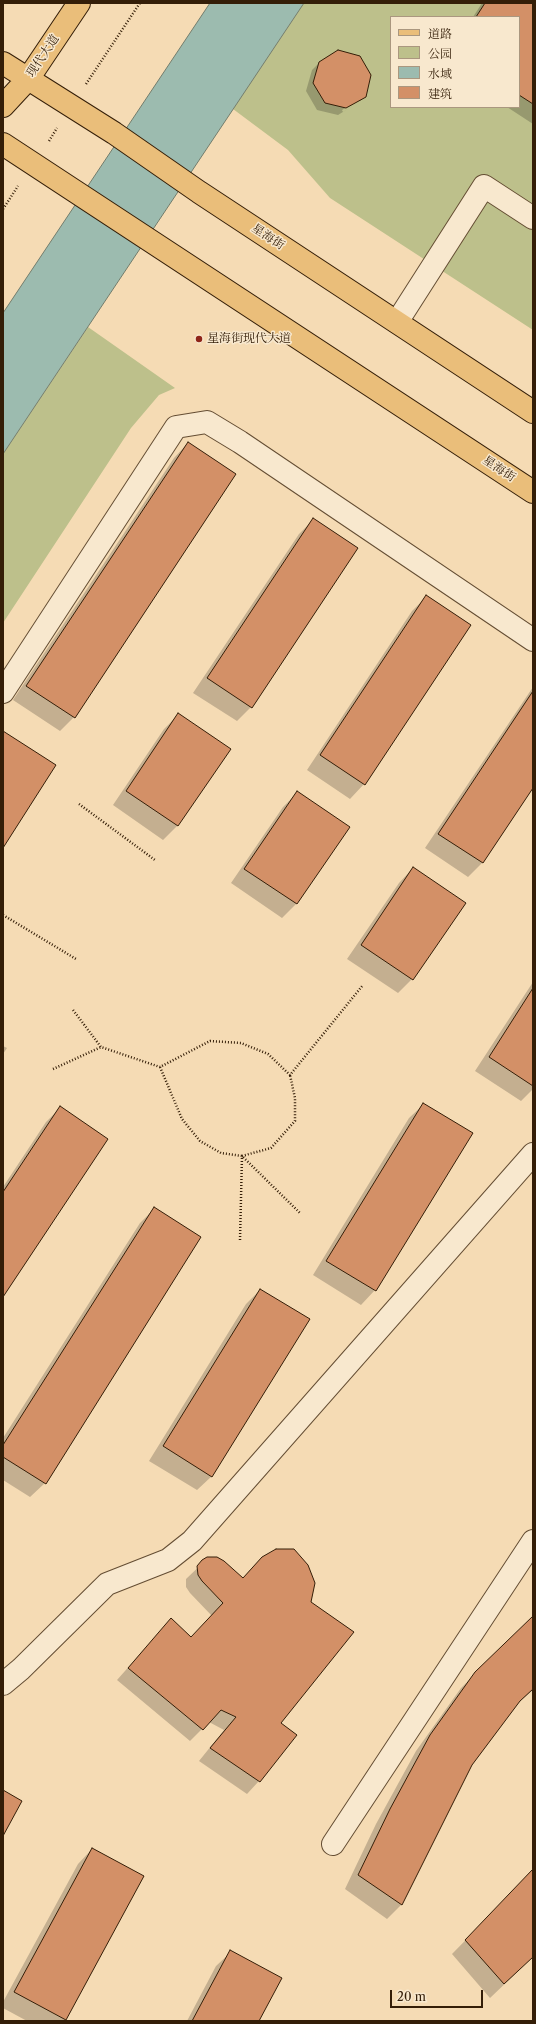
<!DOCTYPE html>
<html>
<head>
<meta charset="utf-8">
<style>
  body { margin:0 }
  #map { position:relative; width:536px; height:2024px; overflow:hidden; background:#f5dbb4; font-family:"Libre Caslon Text","Noto Serif SC",serif }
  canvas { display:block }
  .frame { position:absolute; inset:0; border:4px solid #341e08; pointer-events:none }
  .legend { position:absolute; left:390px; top:16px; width:130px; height:92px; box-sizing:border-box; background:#f8e8ce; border:1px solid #aa977f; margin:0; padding:5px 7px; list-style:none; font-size:12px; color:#341e08 }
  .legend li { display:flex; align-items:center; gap:8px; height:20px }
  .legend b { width:20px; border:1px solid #aa977f }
  .scale { position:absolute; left:390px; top:1990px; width:93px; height:18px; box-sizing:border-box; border:2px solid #341e08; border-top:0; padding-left:5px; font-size:12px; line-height:14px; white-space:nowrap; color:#341e08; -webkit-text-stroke:3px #f8e8ce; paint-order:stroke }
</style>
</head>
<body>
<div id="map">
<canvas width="536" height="2024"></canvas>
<div class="frame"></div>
<ul class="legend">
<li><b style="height:5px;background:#eabe7a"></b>道路</li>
<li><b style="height:11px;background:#bdc08b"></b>公园</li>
<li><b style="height:11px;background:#9cbbaf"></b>水域</li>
<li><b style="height:11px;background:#d39067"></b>建筑</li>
</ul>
<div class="scale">20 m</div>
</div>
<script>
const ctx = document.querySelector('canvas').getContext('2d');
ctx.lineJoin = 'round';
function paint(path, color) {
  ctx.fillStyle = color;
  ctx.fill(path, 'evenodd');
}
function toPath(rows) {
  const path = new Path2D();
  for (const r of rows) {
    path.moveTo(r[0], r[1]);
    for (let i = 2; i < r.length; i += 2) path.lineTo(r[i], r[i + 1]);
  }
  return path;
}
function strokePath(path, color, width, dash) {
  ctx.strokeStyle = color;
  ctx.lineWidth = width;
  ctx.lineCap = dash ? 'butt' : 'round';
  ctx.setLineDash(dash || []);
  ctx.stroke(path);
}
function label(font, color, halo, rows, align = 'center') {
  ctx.font = font + ' "Libre Caslon Text","Noto Serif SC",serif';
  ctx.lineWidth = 3;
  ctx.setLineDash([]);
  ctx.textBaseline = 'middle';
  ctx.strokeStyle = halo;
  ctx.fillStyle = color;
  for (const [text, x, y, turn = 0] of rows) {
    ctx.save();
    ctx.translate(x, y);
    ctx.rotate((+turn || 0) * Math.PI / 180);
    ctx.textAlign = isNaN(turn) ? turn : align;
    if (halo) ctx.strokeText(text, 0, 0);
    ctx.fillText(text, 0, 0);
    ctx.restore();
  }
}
const green = toPath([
  [304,3,533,3,533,330,330,198,288,150,233,109],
  [391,17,519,17,519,107,391,107],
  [88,327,175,388,159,395,131,428,3,623,3,454]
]);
const water = toPath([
  [210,3,304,3,3,454,3,313,210,3]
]);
const shadow = toPath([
  [482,3,533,3,533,124,507,107,519,107,519,17,473,17],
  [319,63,365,96,360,101,360,99,342,110,343,112,359,102,338,115,317,110,306,91,312,70],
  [188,443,74,717,60,731,13,700,174,458],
  [313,520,251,707,237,721,193,693,299,534],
  [426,597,364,784,350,799,307,770,412,611],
  [533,687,533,787,482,863,468,877,425,848],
  [178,715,178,825,163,840,113,805,164,729],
  [297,793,296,904,282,918,231,883,283,807],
  [413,868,412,979,398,993,347,959,399,883],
  [533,982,533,1089,521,1101,475,1071],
  [3,1046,7,1048,3,1054],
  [424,1104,375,1290,361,1305,313,1275,409,1118],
  [60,1108,3,1295,3,1187,46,1122],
  [154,1209,45,1483,30,1497,3,1480,3,1438,140,1223],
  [260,1290,212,1476,197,1490,149,1461,246,1304],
  [262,1557,280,1723,259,1781,247,1794,199,1761,224,1730,209,1722,190,1741,117,1680,171,1619,191,1638,212,1616,190,1593,186,1587,186,1579,208,1558,242,1579],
  [533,1617,533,1690,515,1706,471,1765,401,1905,387,1919,345,1889,376,1824,416,1751,461,1688],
  [92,1849,65,2020,27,2021,3,2008,3,2002,78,1864],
  [533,1869,533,1957,490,1998,452,1954,502,1903],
  [231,1952,258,2021,187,2021,216,1966]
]);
const building = toPath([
  [485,3,533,3,533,104,519,95,519,17,476,17,485,3],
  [338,50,360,56,371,75,366,97,346,108,325,103,313,83,319,62,338,50],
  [188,442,236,474,75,718,26,686,188,442],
  [313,518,358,548,252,708,207,678,313,518],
  [426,595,471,625,365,785,320,755,426,595],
  [533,691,533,788,483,863,438,834,533,691],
  [178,713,231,749,178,826,126,791,178,713],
  [3,731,56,765,3,848,3,731],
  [297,791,350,827,297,904,244,869,297,791],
  [413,867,466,903,413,980,361,945,413,867],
  [533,988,533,1086,489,1057,533,988],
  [423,1103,473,1133,376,1291,326,1261,423,1103],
  [60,1106,108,1139,3,1297,3,1192,60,1106],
  [154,1207,201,1237,46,1484,3,1457,3,1445,154,1207],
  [260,1289,310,1319,212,1477,163,1446,260,1289],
  [276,1549,294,1549,308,1565,315,1583,311,1602,354,1632,281,1723,297,1735,260,1782,210,1748,236,1717,221,1710,203,1730,128,1668,171,1618,191,1637,223,1603,202,1581,198,1575,197,1566,202,1560,207,1557,217,1557,224,1561,243,1578,262,1557,276,1549],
  [533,1616,533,1689,520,1701,472,1765,402,1905,358,1875,390,1809,430,1735,475,1672,533,1616],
  [3,1790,22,1801,3,1836,3,1790],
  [92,1848,144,1876,66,2020,14,1992,92,1848],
  [533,1869,533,1957,504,1984,465,1940,533,1869],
  [230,1950,282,1978,259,2021,192,2021,230,1950]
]);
const path = toPath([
  [86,84,140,3],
  [49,141,57,128],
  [3,209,18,186],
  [79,804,155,860],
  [3,915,76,959],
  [73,1010,101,1047,160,1067,210,1041,241,1043,268,1054,290,1075,363,985],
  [160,1067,182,1119,200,1141,221,1153,242,1156,300,1213],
  [53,1069,101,1047],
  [240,1240,242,1156,271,1148,295,1121,295,1098,290,1075]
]);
const minor = toPath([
  [397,322,484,186,533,218],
  [3,692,176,427,207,422,240,442,533,640],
  [3,1684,21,1669,107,1584,168,1560,192,1541,533,1154],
  [333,1844,533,1541]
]);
const major = toPath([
  [3,63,114,133,199,192,533,412],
  [3,106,28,79,79,3],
  [3,144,533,492]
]);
const markers = [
  [199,339,4,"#8f2418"]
];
const streetNames = [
  ["现代大道",43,56,-56],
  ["星海街",268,237,33],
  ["星海街",499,469,33]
];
const poiNames = [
  ["星海街现代大道",207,339]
];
paint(green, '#bdc08b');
paint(water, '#9cbbaf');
strokePath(water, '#727c6c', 1);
paint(shadow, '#0003');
paint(building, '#d39067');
strokePath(building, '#341e08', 1);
strokePath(minor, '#644d33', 24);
strokePath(major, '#341e08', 24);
strokePath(path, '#341e08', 2.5, [1, 2]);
strokePath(minor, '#f8e8ce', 22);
strokePath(major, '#eabe7a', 22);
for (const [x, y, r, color] of markers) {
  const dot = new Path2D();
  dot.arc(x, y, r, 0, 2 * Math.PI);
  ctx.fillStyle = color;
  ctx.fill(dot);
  strokePath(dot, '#f8e8ce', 1.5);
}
label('12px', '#341e08', '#f8e8ce', streetNames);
label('12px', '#341e08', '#f8e8ce', poiNames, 'left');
</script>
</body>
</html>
